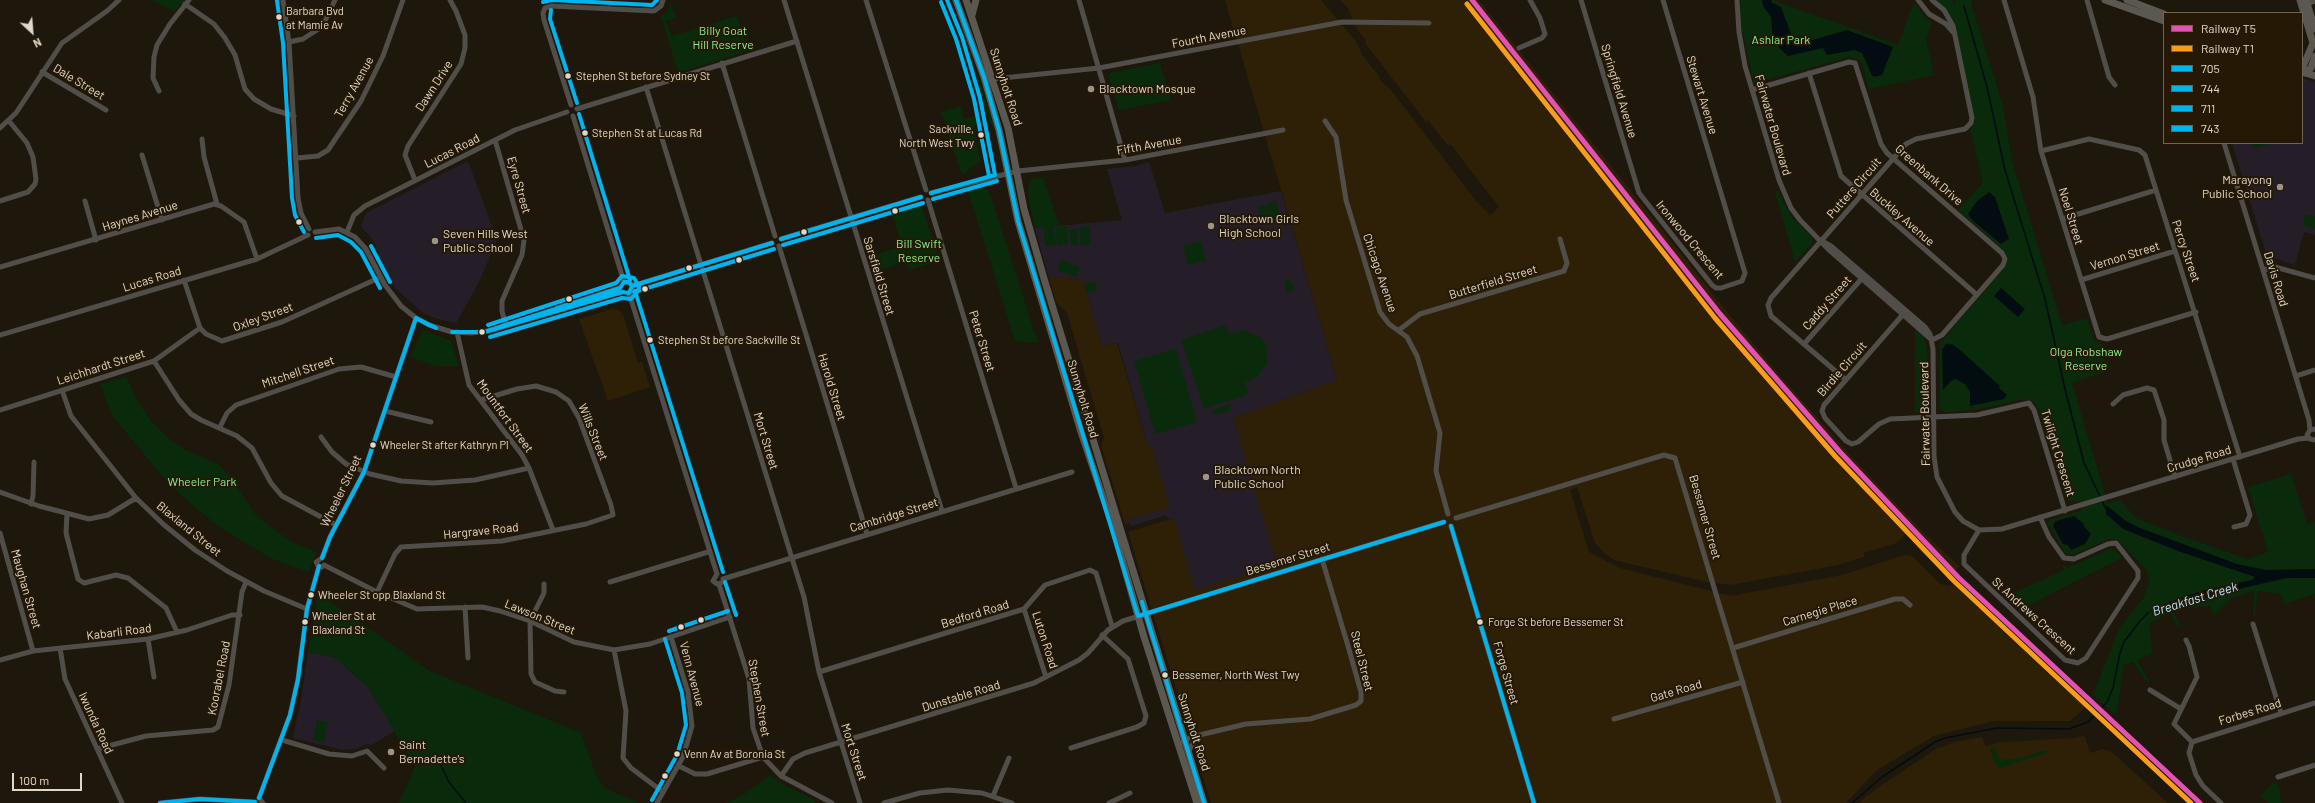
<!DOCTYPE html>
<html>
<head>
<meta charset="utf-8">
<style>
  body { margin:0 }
  #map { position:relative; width:2315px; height:803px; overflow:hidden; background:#1e170c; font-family:Barlow,sans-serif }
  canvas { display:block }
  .legend { position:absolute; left:2163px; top:12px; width:140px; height:132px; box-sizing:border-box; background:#251905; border:1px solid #706555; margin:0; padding:5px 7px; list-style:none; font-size:12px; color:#e0d8cc }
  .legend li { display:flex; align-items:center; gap:8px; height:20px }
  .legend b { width:20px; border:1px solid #706555 }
  .north { position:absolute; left:12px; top:12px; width:40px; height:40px; -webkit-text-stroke:3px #251905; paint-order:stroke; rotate:154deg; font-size:11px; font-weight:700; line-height:16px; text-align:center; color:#e0d8cc }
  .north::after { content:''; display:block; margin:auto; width:14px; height:18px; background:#e0d8cc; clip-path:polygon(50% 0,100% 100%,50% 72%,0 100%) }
  .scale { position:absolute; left:12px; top:773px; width:70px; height:18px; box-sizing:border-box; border:2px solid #e0d8cc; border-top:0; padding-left:5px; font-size:12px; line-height:14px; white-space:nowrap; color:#e0d8cc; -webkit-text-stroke:3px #251905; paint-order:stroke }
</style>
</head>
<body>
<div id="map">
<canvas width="2315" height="803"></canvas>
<ul class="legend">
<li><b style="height:5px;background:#e252b2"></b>Railway T5</li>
<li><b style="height:5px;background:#f99d1c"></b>Railway T1</li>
<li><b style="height:5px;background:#00b5ef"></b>705</li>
<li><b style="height:5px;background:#00b5ef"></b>744</li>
<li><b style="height:5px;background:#00b5ef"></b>711</li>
<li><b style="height:5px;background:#00b5ef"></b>743</li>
</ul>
<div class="north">N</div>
<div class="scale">100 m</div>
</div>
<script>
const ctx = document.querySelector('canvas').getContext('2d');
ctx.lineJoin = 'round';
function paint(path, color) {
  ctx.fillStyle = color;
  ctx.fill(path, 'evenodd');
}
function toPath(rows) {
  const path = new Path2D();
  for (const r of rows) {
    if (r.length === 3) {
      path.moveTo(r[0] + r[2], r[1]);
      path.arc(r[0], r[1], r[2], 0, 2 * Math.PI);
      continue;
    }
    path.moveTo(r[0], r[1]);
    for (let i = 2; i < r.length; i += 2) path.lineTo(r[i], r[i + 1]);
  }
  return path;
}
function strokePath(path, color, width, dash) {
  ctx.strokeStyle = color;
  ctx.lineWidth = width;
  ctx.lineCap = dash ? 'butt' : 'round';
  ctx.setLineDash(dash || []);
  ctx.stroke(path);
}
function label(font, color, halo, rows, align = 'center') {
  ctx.font = font + ' Barlow,sans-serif';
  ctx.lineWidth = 4;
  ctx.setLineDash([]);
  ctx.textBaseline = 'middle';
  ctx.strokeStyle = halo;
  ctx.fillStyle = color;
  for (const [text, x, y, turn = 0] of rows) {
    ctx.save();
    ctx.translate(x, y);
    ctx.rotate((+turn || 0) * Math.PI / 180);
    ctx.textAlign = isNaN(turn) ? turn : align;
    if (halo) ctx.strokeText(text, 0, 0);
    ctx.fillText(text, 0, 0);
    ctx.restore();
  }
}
const built = toPath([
  [1225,0,1321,0,1355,40,1363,56,1379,76,1379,79,1391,90,1477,202,1490,215,1499,207,1451,145,1448,146,1428,120,1426,122,1365,43,1366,41,1356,28,1348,8,1340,0,1479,0,1724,308,1782,378,1852,457,1925,534,1960,567,1948,575,1922,553,1906,534,1896,543,1864,553,1864,557,1838,565,1731,585,1707,582,1614,560,1605,554,1595,543,1577,487,1570,490,1589,552,1620,568,1731,596,1842,575,1904,555,1912,556,1940,584,1949,586,1954,584,2086,707,2070,721,1994,721,1934,736,1877,770,1846,803,1211,803,1128,532,1174,518,1276,565,1233,418,1337,380],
  [1048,276,1083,280,1102,345,1117,343,1148,447,1152,446,1171,508,1124,521,1101,446,1104,438,1067,313,1056,302],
  [612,309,618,310,623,314,638,363,642,362,650,387,608,401,579,319],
  [2082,736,2085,737,2090,753,2103,749,2112,752,2168,803,1858,803,1877,788,1936,749,1954,742,1982,737,1986,746,2002,742,2074,738]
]);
const education = toPath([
  [2302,78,2315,82,2315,235,2304,232,2295,265,2267,256,2232,143,2302,143],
  [468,161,497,240,478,284,456,323,438,319,423,313,395,288,388,276,374,242,361,226,366,213],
  [1149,162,1165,213,1281,191,1337,380,1233,418,1277,565,1195,590,1174,518,1168,519,1166,515,1131,526,1130,523,1125,524,1124,521,1170,508,1152,446,1148,447,1118,343,1102,345,1083,280,1048,276,1035,228,1122,220,1107,169,1135,166],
  [308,652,334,657,368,687,395,731,371,745,366,744,356,749,342,750,293,738,301,700]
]);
const green = toPath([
  [151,0,184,0,175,11],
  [1741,0,1773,0,1898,45,1914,2,1923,15,1932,23,1926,39,1934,75,1869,89,1862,64,1859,60,1849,57,1754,83,1740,20],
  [1935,0,1952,0,1954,6,1956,0,1972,0,1971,3,2003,106,2012,161,2062,325,2087,318,2094,340,2103,345,2105,372,2072,383,2108,504,2120,500,2136,518,2181,536,2248,559,2268,552,2248,487,2291,474,2307,524,2315,522,2315,594,2284,604,2281,594,2258,591,2255,616,2253,615,2254,591,2232,598,2214,615,2210,606,2179,609,2173,612,2180,625,2177,626,2170,613,2149,623,2152,654,2137,660,2149,681,2146,681,2133,662,2124,665,2116,716,2093,695,2119,629,2144,597,2149,582,2147,570,2119,541,2116,539,2108,539,2073,555,2065,553,2048,524,2050,520,2082,510,2079,501,2070,501,2066,498,2038,409,2034,401,2024,399,1974,410,1944,412,1940,408,1940,343,2006,266,2008,258,2002,249,1958,210,1983,183,1970,129,1975,121,1953,21,1944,7],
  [671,2,676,18,666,21,672,36,737,16,748,51,678,73,661,16,667,12],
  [1160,63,1171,100,1119,110,1109,78,1110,73],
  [977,77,979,77,993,123,1000,158,997,159,999,155,992,124,990,124],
  [960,106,964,119,978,115,974,130,980,161,962,175,941,112],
  [2251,143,2273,143,2253,149],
  [1043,177,1059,226,1054,227,1056,245,1045,246,1043,227,1035,228,1030,206,1028,191,1030,179],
  [981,187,989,191,1038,343,1015,341,968,191],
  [1778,191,1790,215,1812,238,1812,243,1795,262,1775,192],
  [1276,201,1282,219,1271,222,1266,204],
  [919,205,922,206,939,261,909,270,906,262,873,272,868,257,903,246,891,213],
  [1265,205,1270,220,1262,223,1258,207],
  [2306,214,2315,216,2315,229,2303,225],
  [1067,226,1068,244,1057,245,1056,227],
  [1089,226,1091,245,1081,246,1079,227],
  [1077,229,1078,245,1071,245,1069,230],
  [1201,241,1203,250,1198,252,1203,251,1206,260,1188,265,1183,246],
  [1061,260,1080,267,1076,277,1057,270],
  [1290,279,1294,291,1287,293,1284,281],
  [1091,287,5.5],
  [1226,325,1229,334,1243,330,1260,337,1267,348,1267,364,1257,377,1245,382,1249,394,1204,409,1181,340],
  [1918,329,1924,337,1927,349,1927,409,1924,411,1915,412,1915,331],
  [422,330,451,341,459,366,436,366,410,357],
  [1176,349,1197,422,1155,434,1134,361],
  [126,377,138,402,151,421,167,437,186,450,218,464,230,476,255,514,264,522,292,542,316,552,309,572,270,558,218,526,184,498,158,471,112,415,100,384],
  [1230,404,1231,410,1214,415,1212,411],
  [2110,549,2115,550,2122,558,2019,610,2005,597,2064,570,2062,566,2064,565,2067,568],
  [318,593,430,671,581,733,596,775,605,788,639,803,399,803,415,767,368,687,334,657,308,652],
  [317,720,328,722,324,742,313,740],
  [1992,748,1995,748,1998,757,2004,760,2021,758,2043,750,2049,752,1998,769,1990,751],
  [770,775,784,785,815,800,814,803,726,803,743,795],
  [2272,783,2279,785,2281,803,2268,803,2261,796]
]);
const water = toPath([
  [1762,0,1772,0,1771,2,1781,7,1795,45,1847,30,1893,47,1882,75,1874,77,1872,75,1862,53,1854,50,1827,55,1823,48,1788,56,1773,42,1771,17,1763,6],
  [1989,192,1995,197,2009,239,2001,244,1972,220,1968,214,1977,201],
  [2001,288,2025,309,2018,317,1994,296],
  [1947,343,1950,345,1952,344,1960,350,2000,386,1999,388,2007,395,2004,399,1970,406,1970,392,1965,384,1956,379,1951,381,1943,390,1942,349],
  [2106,505,2126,521,2140,528,2237,564,2266,570,2315,569,2315,578,2287,578,2203,597,2147,613,2167,603,2201,591,2252,580,2255,577,2178,551,2123,529,2106,514],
  [2074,516,2084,524,2083,525,2091,534,2085,544,2071,550,2068,545,2063,544,2053,526,2056,521]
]);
const stream = toPath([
  [1964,6,1987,87,2005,170,2045,299,2065,389,2084,463,2106,509],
  [435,753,449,782,466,803],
  [1852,803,1882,777,1935,742,1945,738,1997,728,2069,729,2088,722,2107,702,2113,688,2120,653,2124,642,2140,621,2148,613]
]);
const minor = toPath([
  [283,0,289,42,298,198,301,213,309,229],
  [784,0,942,511],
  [866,0,926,190],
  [1079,0,1125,160],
  [1581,0,1639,193,1712,285,1716,288,1721,288,1742,281,1745,273,1663,0],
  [1737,0,1739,32,1745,66,1779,180,1791,208,1800,220,1828,249,1932,340],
  [1918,0,1929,14,1946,24,1953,32],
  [2004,0,2033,97,2041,151,2099,337,2107,339,2196,312],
  [2087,0,2109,77,2115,85],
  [185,4,214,24,225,38,235,55,245,89,254,99,271,109,294,116],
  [2304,5,2315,1],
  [289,42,303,39,317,30,325,21,335,0],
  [1519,48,1542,38,1545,34,1540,18,1530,0],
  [722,63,775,236],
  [42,72,106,110],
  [1809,73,1841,176,1977,295],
  [993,79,1099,68,1342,22,1429,23],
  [646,87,804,597,819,672,860,803],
  [1752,90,1849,62,1855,63,1881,144,1887,153,2002,253,2005,259,2003,265,1942,335,1932,340],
  [159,91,153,78,154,57,157,45,170,24,189,0],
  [571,105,544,20,543,13,545,8,552,6,654,11,661,6,663,0],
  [577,109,797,41],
  [573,116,624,282],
  [1325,121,1336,137,1346,200,1380,312,1389,324,1407,337,1417,356,1440,433,1436,471,1448,514],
  [0,128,16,113,62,43,107,11,119,0],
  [202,139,204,157,217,204],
  [495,140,524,240,522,255,502,301,502,311,506,326],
  [2224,143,2309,420,2310,430],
  [2041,151,2089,139,2139,150,2145,155,2240,457],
  [142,155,162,220],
  [297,158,318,156,328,150,334,141,361,101,383,56,403,0],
  [415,180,405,155,408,146,461,64,465,48,465,35,456,11,450,0],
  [931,193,1018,171,1125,160,1283,130],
  [928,200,1016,488],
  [0,201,28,192,35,184,36,179,33,157,27,143,9,121],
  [85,201,96,240],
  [2062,219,2156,190],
  [315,232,339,229,355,237,366,249,385,285,401,306,416,318,429,325,452,332,471,333,489,331,622,292],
  [347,232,354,215,365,206,515,130,567,112],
  [781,239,921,197],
  [1822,241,1831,246,1925,327,1930,334,1933,349,1934,456,1937,477,1955,512,1963,521,1979,530,2002,529,2298,439,2309,438],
  [779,246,867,534],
  [0,267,214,204,221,206,244,222,257,259],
  [2263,270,2275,267,2315,278],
  [184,280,200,328,206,334,222,341,282,322,381,277],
  [2081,280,2175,251],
  [624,282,632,284,632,289,629,293],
  [632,286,772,243],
  [629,293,717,574],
  [557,308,620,288],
  [1906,311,1824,405,1822,411,1825,418,1846,441,1852,444,1858,442,1879,424,1890,419,1977,415,2029,403,2034,410,2065,511],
  [1399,330,1420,314,1564,271,1567,263,1560,239],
  [457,332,469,385,522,455,529,468,553,530],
  [0,335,257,259,308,235],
  [1804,344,1864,276],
  [154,361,179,400,191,414,201,420,237,436,252,448,271,483,282,496,336,525],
  [2296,376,2315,370],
  [1846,380,1771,316,1768,305,1771,298,1906,144,1916,139,1965,129,1971,123,1972,118,1953,26,1944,10,1932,0],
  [62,390,71,416,136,498,163,524,195,550,227,571,264,591,307,609],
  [2113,404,2123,395,2147,388,2154,390,2164,420,2164,440,2175,477],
  [0,410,154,361,200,328],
  [385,411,431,422],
  [220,427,227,413,236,405,339,369,361,367,396,377],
  [2315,429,2310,430,2307,435,2310,439,2315,440],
  [321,437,332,452,346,464,370,474,401,481,433,483,475,480,529,468],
  [2233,459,2250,515,2246,524,2234,527],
  [0,492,39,506,89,519,108,515,136,498],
  [31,504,33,496,34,462],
  [67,514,66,533,78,579,84,583,116,575,128,578,166,608,177,632],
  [1456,518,1664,455,1675,458,1779,803],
  [1451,526,1534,803],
  [1979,530,1964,555,1964,564,2065,660,2078,663,2086,658,2138,578,2138,571,2116,543,2108,544,2074,559,2064,558,2049,537,2040,517],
  [0,533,33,651],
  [322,558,330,537,364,472,416,318],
  [324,565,377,592,417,609,482,607,500,611,530,621,574,642,614,650,650,644,730,617],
  [322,567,318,566,316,562,322,558],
  [717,574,713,581,717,584,721,583],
  [723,579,1072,472],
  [610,582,708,552],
  [544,584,544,593,530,621,531,674,535,682,555,691,564,692],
  [719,584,749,679,753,728,763,757,781,776,832,803],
  [377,592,395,554,401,547,502,541,586,524,613,515,611,505,579,418,569,401,556,392,536,386,517,389,481,400],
  [465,607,468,658],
  [1024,609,1046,677],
  [2253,624,2281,713],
  [148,639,154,677],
  [2186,640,2189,646,2197,677,2174,724,2192,742],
  [60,648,65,679,122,803],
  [1733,648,1895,599,1903,599,1910,605],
  [614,650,626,711,623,758,631,768,663,792],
  [0,660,33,651,148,639,187,630,232,615,240,615],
  [819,672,1024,609,1045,585,1090,570,1096,573,1112,626],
  [2150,690,2181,709],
  [1614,719,1743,682],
  [282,740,329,754,352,756,367,751,384,768],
  [1183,742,1191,737,1246,724,1310,719,1356,705,1361,701,1361,692,1348,646,1322,559],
  [2192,742,2315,703],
  [2192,742,2189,753,2196,775,2203,786,2221,803],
  [1071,748,1137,727,1144,723,1146,716,1128,659,1102,635],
  [97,749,146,736,213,730,218,727,229,685,242,592,246,582],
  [1189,751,1193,743,1200,736],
  [679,766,695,774,707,774,763,757],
  [781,776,793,759,805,753,1034,683,1079,660,1088,653,1108,630,1123,621,1444,522],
  [2278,777,2315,765],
  [993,796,1009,758],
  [259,798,290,715,298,679,307,609,319,566],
  [259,798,263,803],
  [160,803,200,799,255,802],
  [657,803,683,757,692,726,688,692,671,637],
  [884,803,920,793,948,790,982,793,1012,803],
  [1109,803,1130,793]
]);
const major = toPath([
  [956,0,984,77,999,130,1018,221,1081,432,1112,524,1144,637,1197,803],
  [966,0,1008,128,1024,209,1045,282,1204,803],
  [2105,0,2164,21],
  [2127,0,2164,14],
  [2300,0,2313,43,2302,69],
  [2306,0,2315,29],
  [972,15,976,0],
  [2302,72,2315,76],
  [2305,73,2311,68,2315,56]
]);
const bus1 = toPath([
  [947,0,962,37,980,98,995,175],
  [931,193,995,175],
  [781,239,921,197],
  [624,282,629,282,632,286,629,293,622,292,484,332,620,288,624,282],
  [632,286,772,243],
  [416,318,436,328,429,325,416,318],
  [452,332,484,332],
  [452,332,484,332],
  [322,558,330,537,364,472,416,318],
  [259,798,290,715,298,679,307,609,319,566],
  [160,803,200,799,255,802]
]);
const bus2 = toPath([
  [956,0,984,77,999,130,1018,221,1138,616,1444,522],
  [1451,526,1534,803],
  [1142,602,1204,803]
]);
const bus3 = toPath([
  [277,1,283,43,292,198,295,215,304,232],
  [941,2,956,39,974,99,989,176],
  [933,199,997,181],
  [316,238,338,235,351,242,361,252,380,288],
  [783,245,923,203],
  [371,246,390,282],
  [634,292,774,249],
  [488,325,616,283,622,276,634,278,639,286,638,291,631,299,622,298,490,337]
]);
const bus4 = toPath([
  [543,2,552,0,652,5,657,0],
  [551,10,550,19,577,103],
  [579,114,630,280],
  [635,291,723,572],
  [725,582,736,615],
  [669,631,728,611],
  [652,800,677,755,686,725,682,693,665,639]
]);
const rail1 = toPath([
  [1472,0,1720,314,1840,452,1958,577,2200,803]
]);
const rail2 = toPath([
  [1467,4,1715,318,1835,456,1954,581,2191,803]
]);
const markers = [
  [279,17,3.5,"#e0d8cc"],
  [568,76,3.5,"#e0d8cc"],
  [1091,89,4,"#9c9489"],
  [585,133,3.5,"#e0d8cc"],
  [981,135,3.5,"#e0d8cc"],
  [2280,187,4,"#9c9489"],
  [895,211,3.5,"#e0d8cc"],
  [299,222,3.5,"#e0d8cc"],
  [1211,226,4,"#9c9489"],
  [804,232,3.5,"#e0d8cc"],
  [435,241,4,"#9c9489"],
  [739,260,3.5,"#e0d8cc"],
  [689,268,3.5,"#e0d8cc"],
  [645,289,3.5,"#e0d8cc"],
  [569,299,3.5,"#e0d8cc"],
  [482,332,3.5,"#e0d8cc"],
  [650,340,3.5,"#e0d8cc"],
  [373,445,3.5,"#e0d8cc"],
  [1206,477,4,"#9c9489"],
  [311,595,3.5,"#e0d8cc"],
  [701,620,3.5,"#e0d8cc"],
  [305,622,3.5,"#e0d8cc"],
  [1480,622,3.5,"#e0d8cc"],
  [681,627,3.5,"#e0d8cc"],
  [1165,675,3.5,"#e0d8cc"],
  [391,752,4,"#9c9489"],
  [677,754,3.5,"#e0d8cc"],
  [665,776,3.5,"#e0d8cc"]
];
const busNames = [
  ["Barbara Bvd",286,11],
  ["at Mamie Av",286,25],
  ["Stephen St before Sydney St",576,76],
  ["Sackville,",974,129,"right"],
  ["North West Twy",974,143,"right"],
  ["Stephen St at Lucas Rd",592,133],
  ["Stephen St before Sackville St",658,340],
  ["Wheeler St after Kathryn Pl",380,445],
  ["Wheeler St opp Blaxland St",318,595],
  ["Wheeler St at",312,616],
  ["Blaxland St",312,630],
  ["Forge St before Bessemer St",1488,622],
  ["Bessemer, North West Twy",1172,675],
  ["Venn Av at Boronia St",684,754]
];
const parkNames = [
  ["Billy Goat",723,31],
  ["Hill Reserve",723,45],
  ["Ashlar Park",1781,40],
  ["Bill Swift",919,244],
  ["Reserve",919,258],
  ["Olga Robshaw",2086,352],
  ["Reserve",2086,366],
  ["Wheeler Park",202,482]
];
const streetNames = [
  ["Fourth Avenue",1209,37,-11],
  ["Dale Street",79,82,31],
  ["Dawn Drive",434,86,-57],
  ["Terry Avenue",354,87,-61],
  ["Sunnyholt Road",1006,87,72],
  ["Springfield Avenue",1619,91,73],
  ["Stewart Avenue",1702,95,73],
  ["Fairwater Boulevard",1773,125,74],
  ["Fifth Avenue",1149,145,-10],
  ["Lucas Road",452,151,-27],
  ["Greenbank Drive",1929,175,41],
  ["Eyre Street",519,185,74],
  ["Putters Circuit",1854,188,-49],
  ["Haynes Avenue",140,216,-17],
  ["Noel Street",2071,216,73],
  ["Buckley Avenue",1902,217,41],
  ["Ironwood Crescent",1690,240,50],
  ["Percy Street",2186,251,71],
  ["Vernon Street",2125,256,-17],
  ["Chicago Avenue",1380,273,71],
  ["Sarsfield Street",879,276,73],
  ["Lucas Road",152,279,-17],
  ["Davis Road",2276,279,73],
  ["Butterfield Street",1493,282,-17],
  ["Caddy Street",1827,303,-49],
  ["Oxley Street",263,317,-20],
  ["Peter Street",982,341,73],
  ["Leichhardt Street",101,367,-18],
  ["Birdie Circuit",1842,369,-49],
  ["Mitchell Street",298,372,-19],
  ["Harold Street",832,387,73],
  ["Sunnyholt Road",1083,399,73],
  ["Fairwater Boulevard",1925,414,-91],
  ["Mountfort Street",505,416,54],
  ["Wills Street",593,432,68],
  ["Mort Street",766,441,73],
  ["Twilight Crescent",2058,453,73],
  ["Crudge Road",2199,459,-17],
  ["Wheeler Street",341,491,-64],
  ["Cambridge Street",894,515,-17],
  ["Bessemer Street",1705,517,74],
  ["Blaxland Street",189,529,39],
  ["Hargrave Road",481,531,-6],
  ["Bessemer Street",1288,559,-17],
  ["Maughan Street",26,589,74],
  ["Carnegie Place",1820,611,-17],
  ["Bedford Road",975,614,-17],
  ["St Andrews Crescent",2034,616,42],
  ["Lawson Street",540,617,22],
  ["Kabarli Road",119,632,-7],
  ["Luton Road",1045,640,72],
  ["Steel Street",1362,661,76],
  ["Forge Street",1506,673,74],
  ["Venn Avenue",692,674,75],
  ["Koorabel Road",219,678,-79],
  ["Gate Road",1676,691,-16],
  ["Dunstable Road",961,696,-17],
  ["Stephen Street",759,698,80],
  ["Forbes Road",2250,712,-17],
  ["Iwunda Road",96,723,65],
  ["Sunnyholt Road",1194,732,72],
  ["Mort Street",854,752,72]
];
const poiNames = [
  ["Blacktown Mosque",1099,89],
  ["Marayong",2272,180,"right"],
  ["Public School",2272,194,"right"],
  ["Blacktown Girls",1219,219],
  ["High School",1219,233],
  ["Seven Hills West",443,234],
  ["Public School",443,248],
  ["Blacktown North",1214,470],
  ["Public School",1214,484],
  ["Saint",399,745],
  ["Bernadette's",399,759]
];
const waterNames = [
  ["Breakfast Creek",2195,599,-17]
];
paint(built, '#2e2006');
paint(education, '#251e29');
paint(green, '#092b0c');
paint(water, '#030d11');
strokePath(stream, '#030d11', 1.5);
strokePath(minor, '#514e49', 5);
strokePath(major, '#5b5851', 7);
strokePath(bus1, '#00b5ef', 4);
strokePath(bus2, '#00b5ef', 4);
strokePath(bus3, '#00b5ef', 4);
strokePath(bus4, '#00b5ef', 4);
strokePath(rail1, '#e252b2', 5);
strokePath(rail2, '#f99d1c', 5);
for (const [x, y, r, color] of markers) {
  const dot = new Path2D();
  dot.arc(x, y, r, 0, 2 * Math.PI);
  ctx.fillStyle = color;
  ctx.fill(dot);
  strokePath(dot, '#251905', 1.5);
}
label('11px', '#e0d8cc', '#251905', busNames, 'left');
label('12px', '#8bef92', '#251905', parkNames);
label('12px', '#e0d8cc', '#251905', streetNames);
label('12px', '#e0d8cc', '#251905', poiNames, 'left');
label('italic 13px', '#afe7fc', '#251905', waterNames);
</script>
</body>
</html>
